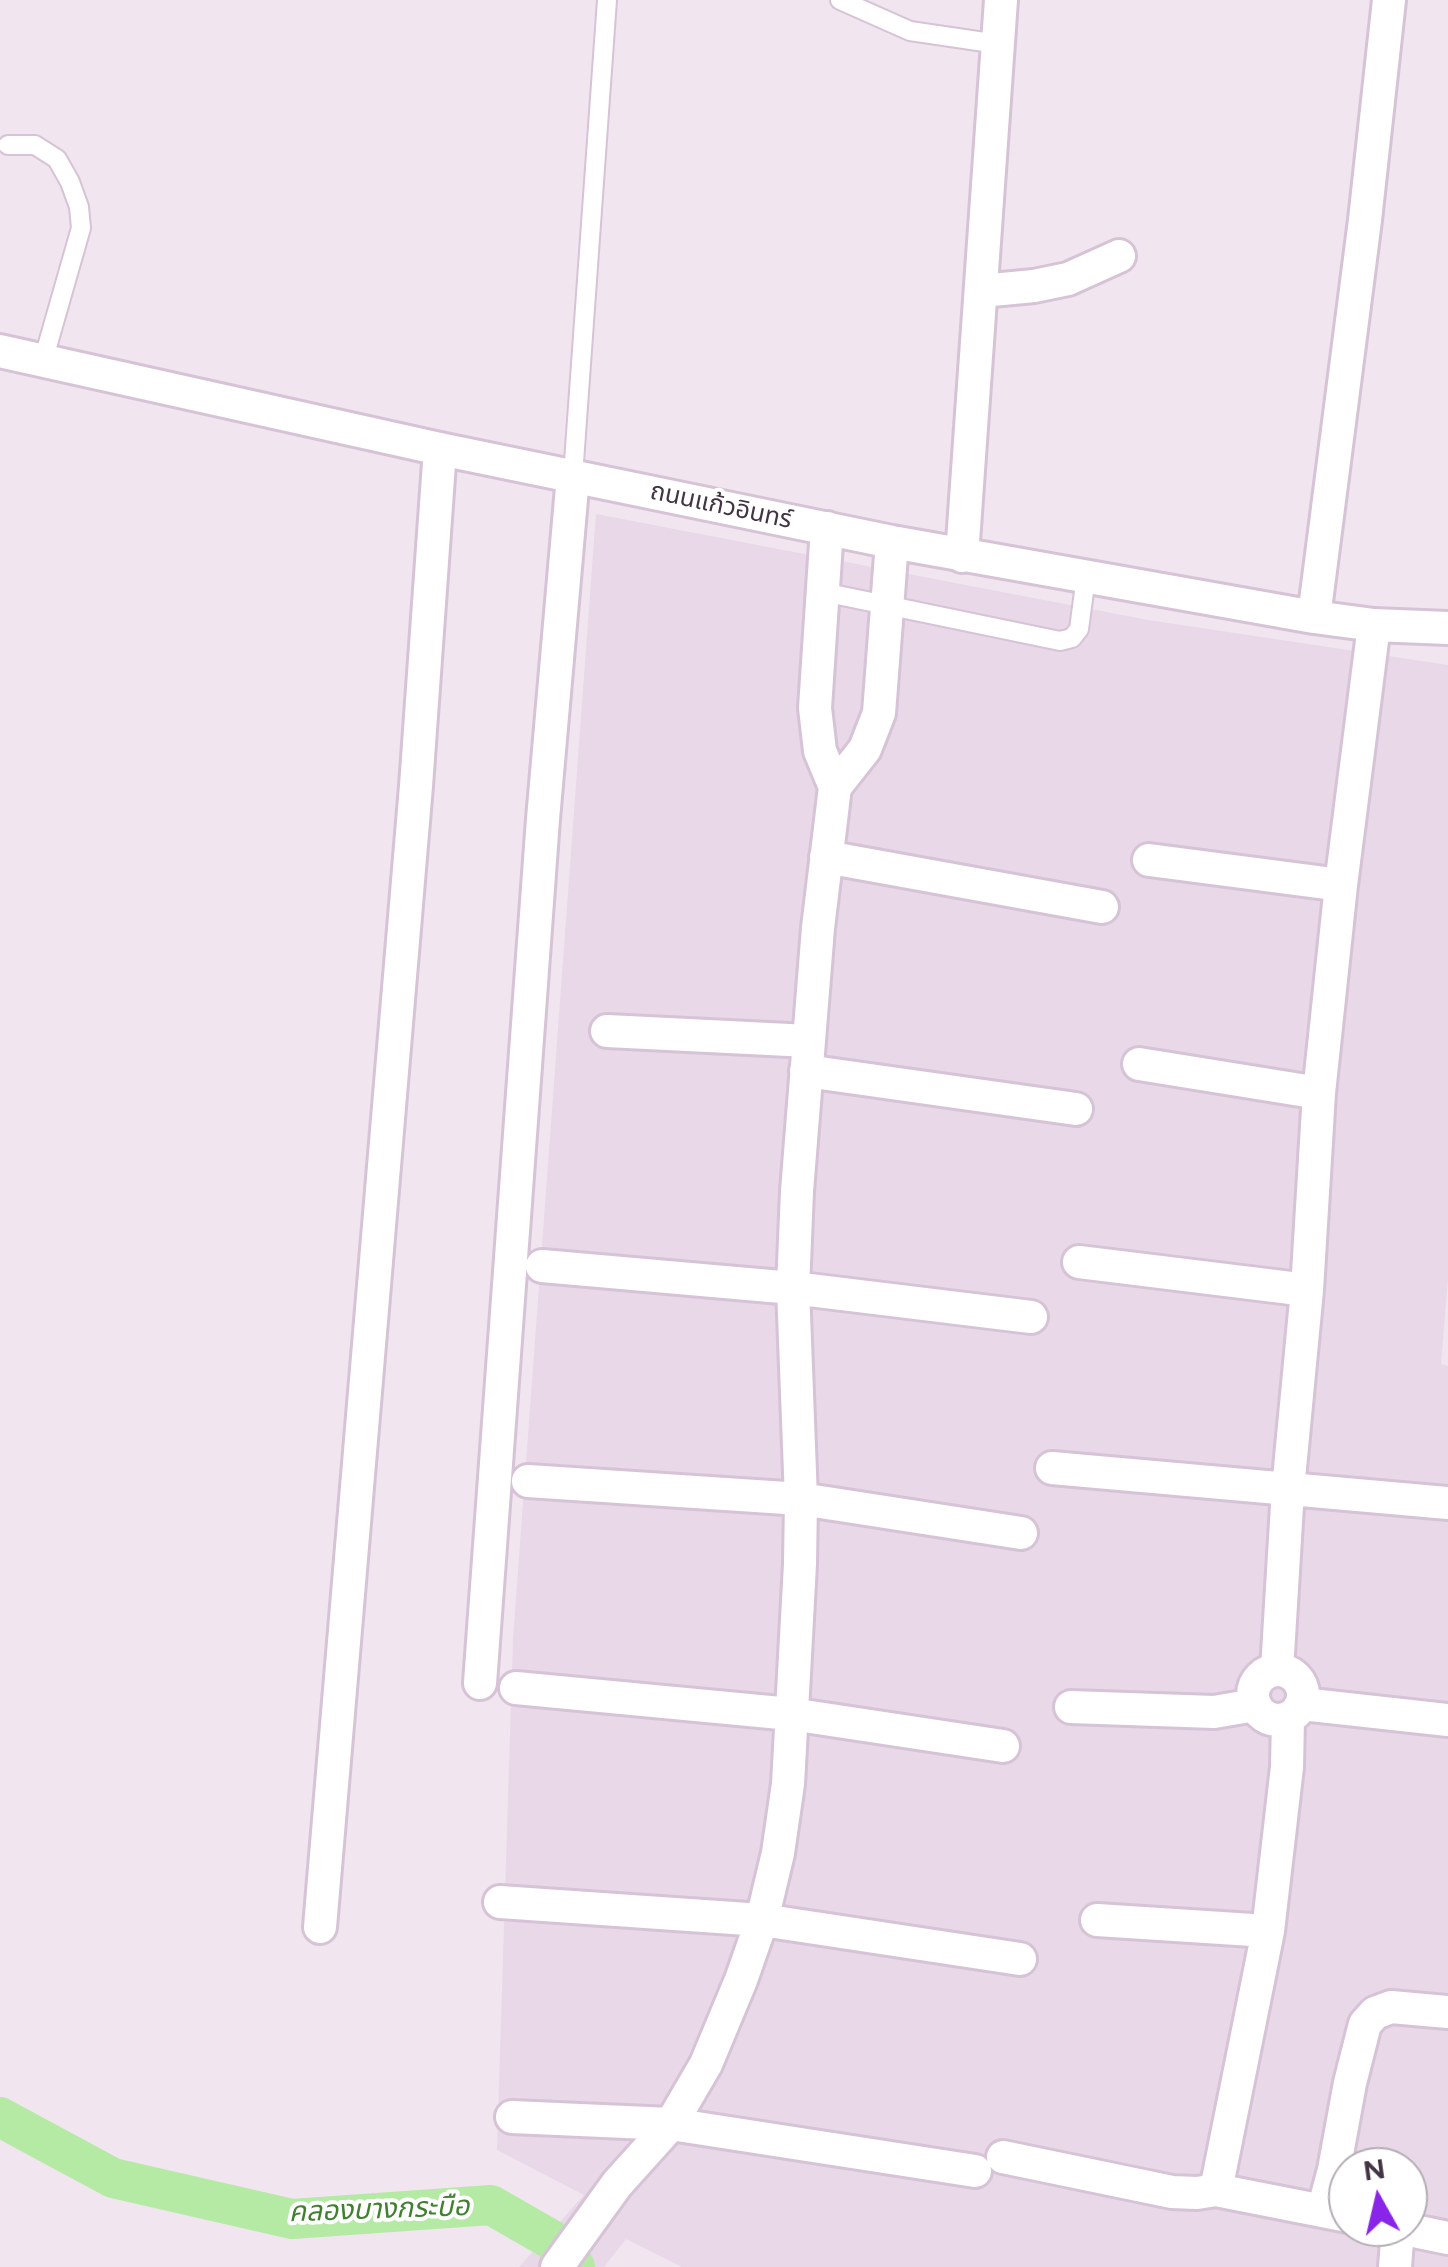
<!DOCTYPE html>
<html>
<head>
<meta charset="utf-8">
<style>
  body { margin:0 }
  #map { position:relative; width:1448px; height:2267px; overflow:hidden; background:#f1e5f0; font-family:Figtree,sans-serif }
  canvas { display:block }
  .north { position:absolute; left:1328px; top:2147px; width:100px; height:100px; box-sizing:border-box; background:#fff; border:2px solid #b3aeb4; border-radius:50%; rotate:352deg; font-size:28px; font-weight:700; line-height:40px; text-align:center; color:#423543 }
  .north::after { content:''; display:block; margin:auto; width:35px; height:45px; background:#8925e8; clip-path:polygon(50% 0,100% 100%,50% 72%,0 100%) }
</style>
</head>
<body>
<div id="map">
<canvas width="1448" height="2267"></canvas>
<div class="north">N</div>
</div>
<script>
const ctx = document.querySelector('canvas').getContext('2d');
ctx.lineJoin = 'round';
function paint(path, color) {
  ctx.fillStyle = color;
  ctx.fill(path, 'evenodd');
}
function toPath(rows) {
  const path = new Path2D();
  for (const r of rows) {
    if (r.length === 3) {
      path.moveTo(r[0] + r[2], r[1]);
      path.arc(r[0], r[1], r[2], 0, 2 * Math.PI);
      continue;
    }
    path.moveTo(r[0], r[1]);
    for (let i = 2; i < r.length; i += 2) path.lineTo(r[i], r[i + 1]);
  }
  return path;
}
function strokePath(path, color, width, dash) {
  ctx.strokeStyle = color;
  ctx.lineWidth = width;
  ctx.lineCap = dash ? 'butt' : 'round';
  ctx.setLineDash(dash || []);
  ctx.stroke(path);
}
function label(font, color, halo, rows, align = 'center') {
  ctx.font = font + ' Figtree,"Noto Sans Thai",sans-serif';
  ctx.lineWidth = 8;
  ctx.setLineDash([]);
  ctx.textBaseline = 'middle';
  ctx.strokeStyle = halo;
  ctx.fillStyle = color;
  for (const [text, x, y, turn = 0] of rows) {
    ctx.save();
    ctx.translate(x, y);
    ctx.rotate((+turn || 0) * Math.PI / 180);
    ctx.textAlign = isNaN(turn) ? turn : align;
    if (halo) ctx.strokeText(text, 0, 0);
    ctx.fillText(text, 0, 0);
    ctx.restore();
  }
}
const residential = toPath([
  [596,514,1148,620,1448,665,1448,1278,1441,1364,1448,1366,1448,2267,682,2267,626,2239,604,2267,519,2267,584,2195,497,2150,513,1639],
  [1348,2167,1408,2167,1408,2227,1348,2227]
]);
const canal = toPath([
  [0,2117,113,2178,292,2219,491,2205,552,2240,575,2267]
]);
const lane = toPath([
  [840,0,910,31,998,44],
  [8,145,35,145,57,159,70,182,79,207,81,228,43,361],
  [573,476,607,0],
  [823,592,1060,641,1072,638,1079,629,1086,577]
]);
const street = toPath([
  [981,291,1034,286,1068,279,1119,256],
  [0,351,440,449,892,542,1314,617,1374,625,1448,628],
  [827,528,815,708,820,751,835,787],
  [962,556,1001,0],
  [1314,617,1365,220,1389,0],
  [826,857,1102,907],
  [1149,860,1341,885],
  [607,1031,809,1041],
  [1139,1064,1319,1093],
  [806,1071,1076,1109],
  [1079,1262,1307,1290],
  [542,1266,793,1288,1031,1317],
  [1052,1468,1448,1503],
  [528,1481,801,1499,1021,1533],
  [1277,1670,1288,1489,1307,1290,1319,1093,1341,885,1374,625],
  [1278,1695,25],
  [480,1683,543,819,573,476],
  [516,1688,791,1714,1003,1746],
  [1302,1704,1448,1720],
  [1071,1707,1214,1712,1255,1705],
  [500,1902,762,1920,1020,1959],
  [1097,1920,1268,1931],
  [320,1927,416,786,440,449],
  [512,2117,671,2124,975,2171],
  [1003,2157,1172,2192,1197,2193,1216,2190,1268,1931,1287,1767,1288,1718],
  [1216,2190,1348,2216],
  [1323,2211,1334,2170,1350,2083,1365,2024,1375,2013,1391,2007,1448,2012],
  [1395,2227,1448,2238],
  [557,2267,617,2184,671,2124,706,2064,741,1980,762,1920,778,1853,788,1784,800,1564,801,1499,793,1288,797,1191,818,928,835,787,865,749,879,713,892,542],
  [1395,2267,1398,2228]
]);
const streetNames = [
  ["ถนนแก้วอินทร์",721,506,12]
];
const waterNames = [
  ["คลองบางกระบือ",379,2210,-2]
];
paint(residential, '#e8d8e8');
strokePath(canal, '#b5eaa5', 40);
strokePath(lane, '#d7c3d6', 22);
strokePath(street, '#d7c3d6', 38);
strokePath(lane, '#fff', 18);
strokePath(street, '#fff', 32);
label('25px', '#423543', '#fff', streetNames);
label('italic 28px', '#40802e', '#fff', waterNames);
</script>
</body>
</html>
